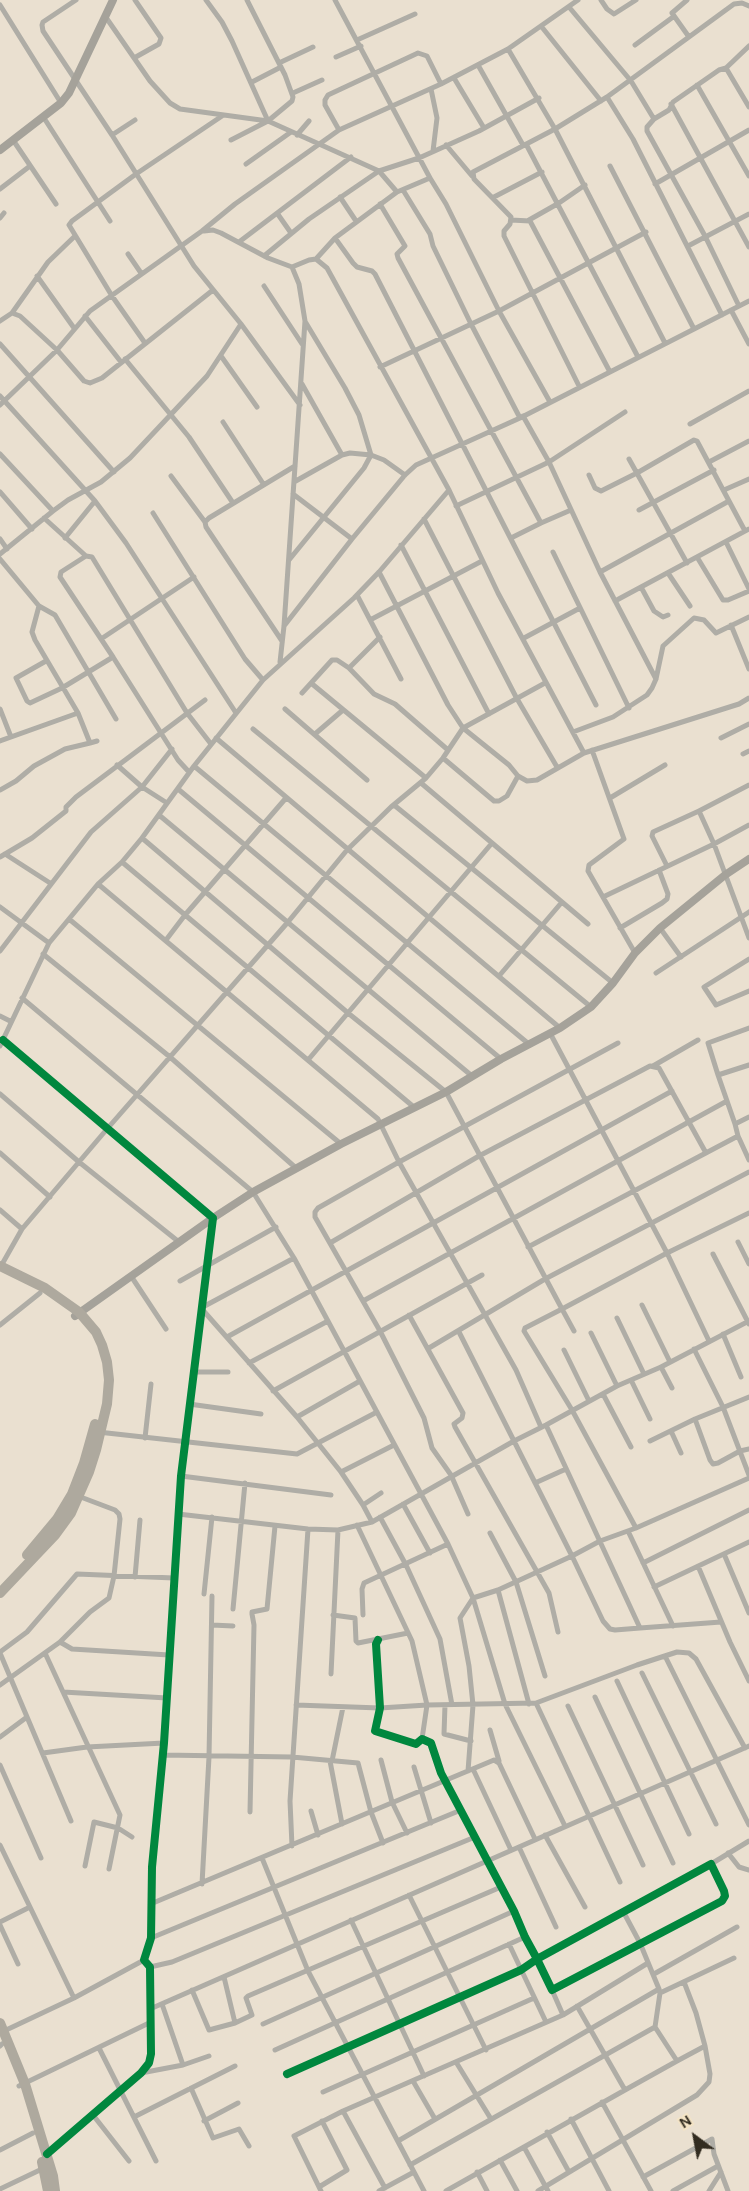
<!DOCTYPE html>
<html>
<head>
<meta charset="utf-8">
<style>
  body { margin:0 }
  #map { position:relative; width:749px; height:2191px; overflow:hidden; background:#eae0d0; font-family:Karla,sans-serif }
  canvas { display:block }
  .north { position:absolute; left:665px; top:2107px; width:60px; height:60px; -webkit-text-stroke:4px #f4e4c5; paint-order:stroke; rotate:328deg; font-size:16px; font-weight:700; line-height:24px; text-align:center; color:#322c20 }
  .north::after { content:''; display:block; margin:auto; width:21px; height:27px; background:#322c20; clip-path:polygon(50% 0,100% 100%,50% 72%,0 100%) }
</style>
</head>
<body>
<div id="map">
<canvas width="749" height="2191"></canvas>
<div class="north">N</div>
</div>
<script>
const ctx = document.querySelector('canvas').getContext('2d');
ctx.lineJoin = 'round';
function toPath(rows) {
  const path = new Path2D();
  for (const r of rows) {
    path.moveTo(r[0], r[1]);
    for (let i = 2; i < r.length; i += 2) path.lineTo(r[i], r[i + 1]);
  }
  return path;
}
function strokePath(path, color, width, dash) {
  ctx.strokeStyle = color;
  ctx.lineWidth = width;
  ctx.lineCap = dash ? 'butt' : 'round';
  ctx.setLineDash(dash || []);
  ctx.stroke(path);
}
const street = toPath([
  [206,0,222,22,232,41,268,121],
  [335,0,430,178],
  [601,0,607,9,614,14,636,0],
  [687,0,672,13,689,37],
  [0,5,61,103],
  [569,7,631,81,654,119],
  [105,16,150,81,170,103,180,109,268,121,379,171,397,192,430,178,446,204,499,311,550,402],
  [541,26,601,101],
  [357,40,415,14],
  [635,45,673,17],
  [508,49,555,129,665,343],
  [336,57,361,46],
  [134,58,159,44,161,38,135,0],
  [279,63,313,47],
  [478,65,523,145],
  [726,68,749,107],
  [454,78,484,128],
  [252,82,281,67],
  [697,85,749,176],
  [431,89,437,118,433,151],
  [293,93,322,80],
  [607,97,633,139,722,315],
  [671,104,749,247],
  [44,118,110,221],
  [339,130,325,105,325,100,328,95,418,53,427,56,441,84],
  [112,135,135,120],
  [297,135,309,121],
  [13,140,56,204],
  [231,140,268,121,292,101,293,97,285,75,247,0],
  [526,144,638,357],
  [446,145,472,176],
  [246,164,291,132],
  [610,166,694,329],
  [655,184,749,130],
  [0,189,30,166],
  [403,190,430,234,433,246,471,324,520,418],
  [340,197,356,221],
  [494,197,542,172],
  [380,204,405,246,397,254,398,258,541,523,571,510],
  [277,213,291,233],
  [0,218,4,213],
  [511,220,530,221,610,372],
  [529,220,559,203,585,185],
  [204,231,213,230,221,233,268,258,292,267,309,260,316,259,327,268,449,490,498,593,584,753],
  [335,238,353,263,357,267,372,271,375,274,596,705],
  [239,242,351,157],
  [688,246,749,214],
  [128,254,141,273],
  [264,256,309,219,379,171,419,158,479,131,539,98],
  [316,259,335,238,397,192],
  [37,276,74,328],
  [264,286,302,344],
  [739,306,705,236,647,131,647,127,654,119,669,110,673,102,719,70,726,68,749,46],
  [731,310,749,344],
  [12,313,48,262,75,236],
  [85,316,121,362],
  [0,321,12,313,20,316,57,350,84,381,90,383,102,378,213,290],
  [241,324,300,405],
  [145,343,112,296,69,225,72,221,136,174,222,116],
  [0,344,114,472],
  [221,356,257,407],
  [125,359,189,437,233,503],
  [380,367,499,311,646,232],
  [302,384,342,455],
  [579,386,504,236,504,231,510,224,511,217,474,179,473,172,555,129,607,97,734,4,742,3,749,6],
  [0,396,95,501,126,543,236,713],
  [0,405,57,350,90,311,202,231,235,204,339,130,441,84,508,49,578,0],
  [523,416,549,462,600,572,656,679],
  [223,422,264,485],
  [690,424,749,391],
  [0,454,53,511],
  [629,459,687,563],
  [709,462,749,441],
  [589,475,595,488,601,491,637,473,694,440,697,441,745,531],
  [171,476,205,522],
  [294,482,342,455,350,453,371,455,384,460,405,475],
  [724,490,749,479],
  [0,492,32,529],
  [293,494,352,539],
  [456,506,549,462,625,412],
  [639,510,714,470],
  [153,513,245,659,263,680],
  [44,518,86,556,92,557,187,713,211,744],
  [424,519,516,697,557,767],
  [65,538,95,501],
  [511,538,541,523],
  [0,539,7,549],
  [726,542,749,589],
  [401,545,489,714],
  [553,552,629,708],
  [0,554,53,511,68,500,101,482,130,458,207,376,241,324,194,266,112,135,43,31,42,25,43,22,76,0],
  [86,556,61,572,60,577,113,657],
  [697,557,723,600,728,600,749,591],
  [0,559,39,606,55,615,116,719],
  [289,560,364,468,371,455,359,415,345,388,306,323],
  [379,572,448,705,463,728,509,765,518,776,527,781,537,780,584,753,739,704,749,698],
  [600,572,729,501],
  [668,573,690,606],
  [641,587,654,611,663,617,668,615],
  [357,595,401,679],
  [615,601,749,529],
  [39,606,32,632,35,640,78,713,90,743,97,741],
  [370,620,482,561],
  [731,625,749,669],
  [284,626,352,539,405,475,416,465,520,418,749,301],
  [524,638,580,608],
  [101,639,194,577],
  [282,641,206,527,205,522,209,518,295,466],
  [46,661,16,678,27,701,30,703,62,688,113,657,178,760,189,772],
  [280,662,284,626,305,321,299,284,292,267],
  [349,668,374,694,395,704,448,750],
  [311,683,426,778],
  [302,693,332,660,337,660,349,668,380,637],
  [0,709,11,737],
  [285,709,367,780],
  [253,729,591,1007],
  [573,732,613,717,647,695,652,688,656,679,663,646,694,618,704,620,716,633,749,617],
  [315,734,343,710],
  [216,738,560,1028],
  [721,738,749,724],
  [0,741,78,713],
  [592,750,624,839,589,865,588,871,635,953],
  [743,754,749,751],
  [443,758,494,801,499,801,507,796,518,776],
  [117,765,142,787,167,803],
  [194,766,530,1045],
  [421,783,588,924],
  [749,785,699,811,714,844,749,938],
  [178,789,501,1059],
  [0,790,16,781,34,766,65,749,90,743],
  [610,798,665,765],
  [394,805,613,983],
  [159,815,472,1076],
  [142,838,348,1013,446,1092,562,1309,667,1253,749,1213],
  [5,854,50,883],
  [0,857,32,838,66,811,66,807,76,797,205,700],
  [122,862,415,1108],
  [667,866,652,836,653,832,699,811],
  [98,884,378,1119,399,1162,516,1370,541,1427],
  [603,897,714,844,749,825],
  [0,907,49,943],
  [69,919,341,1144],
  [620,928,662,903,667,899,668,894,659,870],
  [660,928,681,957],
  [166,940,185,915,286,798],
  [0,951,91,832,142,787,172,749],
  [43,954,170,1057,296,1168],
  [749,959,704,987,716,1005,749,991],
  [656,973,749,912],
  [499,976,562,902],
  [22,998,253,1192,294,1258,448,1544,473,1598,505,1704,565,1826],
  [0,1016,10,1021],
  [550,1033,667,1253,709,1341],
  [3,1040,213,1218,181,1476,164,1743,152,1867,151,1938,144,1960,150,1967,151,2054,149,2063,141,2073,47,2154],
  [0,1046,49,943,98,884,122,862,142,838,194,766,263,680,354,598,379,572,449,490],
  [308,1060,492,843],
  [653,1066,698,1040],
  [718,1075,708,1043,749,1028],
  [0,1094,79,1162,179,1242],
  [735,1124,718,1075,749,1065],
  [738,1136,749,1160],
  [0,1153,50,1197],
  [0,1210,22,1229],
  [738,1242,749,1264],
  [330,1243,479,1156,650,1066,659,1068,706,1153],
  [528,1247,738,1136,735,1124,749,1117],
  [713,1254,749,1324],
  [294,1258,201,1308,297,1417,341,1472,363,1505,372,1522],
  [1,1266,22,1229,107,1129,288,922,347,850,391,807,426,778,443,758,463,728,545,683],
  [131,1276,166,1329],
  [180,1281,276,1227],
  [363,1301,727,1101],
  [642,1305,670,1362],
  [409,1315,463,1413,462,1418,454,1424,455,1427,549,1593,558,1632],
  [617,1318,644,1374],
  [0,1325,40,1293],
  [574,1331,562,1309,525,1328,524,1331,572,1410,636,1528],
  [459,1332,572,1556,603,1621,610,1629,615,1630,640,1628],
  [591,1333,617,1386],
  [723,1334,741,1377],
  [227,1337,672,1091],
  [429,1348,545,1279,749,1172],
  [694,1349,723,1407,749,1475],
  [564,1350,589,1401],
  [249,1363,328,1321],
  [661,1367,672,1388],
  [194,1372,228,1372],
  [631,1380,650,1419],
  [273,1391,482,1275],
  [603,1394,631,1447],
  [189,1404,261,1414],
  [297,1417,360,1381],
  [695,1419,710,1460,713,1464,718,1463,740,1451,749,1449],
  [546,1425,640,1628,721,1622],
  [671,1431,681,1453],
  [98,1432,297,1454,377,1412],
  [145,1438,151,1384],
  [650,1441,695,1419,749,1397],
  [341,1472,394,1445],
  [181,1476,331,1495],
  [535,1483,566,1469],
  [403,1504,430,1553],
  [363,1505,381,1493],
  [178,1514,308,1529,338,1530,372,1522,514,1441,546,1425,617,1386,661,1367,749,1321],
  [468,1514,451,1475,432,1448,424,1418,380,1331,315,1217,315,1212,318,1208,399,1162,618,1043],
  [380,1517,406,1565,440,1639,452,1705],
  [357,1525,412,1641,427,1705,422,1739],
  [628,1531,673,1626],
  [490,1533,516,1582,545,1676],
  [724,1554,749,1613],
  [643,1563,749,1510],
  [698,1566,730,1642,749,1681],
  [135,1577,140,1520],
  [654,1587,749,1542],
  [204,1594,212,1517],
  [233,1609,245,1483],
  [333,1615,355,1618,356,1641,358,1643,408,1633],
  [363,1615,362,1589,364,1583,448,1544],
  [212,1625,233,1626],
  [60,1642,72,1649,169,1655],
  [0,1652,27,1632,77,1574,174,1578],
  [0,1653,71,1821],
  [45,1653,120,1815,109,1869],
  [665,1656,749,1825],
  [642,1673,716,1824],
  [331,1674,338,1530],
  [617,1681,689,1834],
  [0,1685,60,1642,90,1612,109,1598,114,1576,120,1519,119,1514,115,1510,78,1496],
  [63,1692,167,1698],
  [595,1697,673,1863],
  [536,1703,637,1665,677,1652,689,1653,696,1659,745,1748],
  [529,1704,498,1590,572,1556,600,1541,636,1528,749,1478],
  [296,1705,380,1708,427,1705,536,1703,620,1882],
  [445,1705,444,1734,471,1741],
  [568,1706,643,1865],
  [490,1730,499,1761],
  [0,1737,27,1717],
  [43,1753,87,1747,164,1743],
  [162,1755,292,1757,358,1763,371,1812,383,1843],
  [381,1760,392,1802,407,1833],
  [330,1761,342,1824],
  [332,1761,343,1707],
  [0,1765,41,1858],
  [414,1767,431,1823],
  [473,1769,511,1850],
  [468,1771,473,1705,469,1666,460,1618,473,1598,498,1590],
  [311,1811,318,1835],
  [250,1812,254,1625,252,1614,252,1612,267,1609,275,1526],
  [545,1835,585,1907],
  [0,1845,74,1998],
  [292,1846,290,1801,308,1529],
  [519,1847,556,1927],
  [728,1853,739,1867,749,1870],
  [262,1858,308,1971,424,2191],
  [711,1864,749,1841],
  [85,1866,94,1822,118,1828,132,1837],
  [202,1884,209,1757,212,1596],
  [409,1895,486,2050],
  [153,1903,494,1760,499,1763,535,1839],
  [351,1920,424,2076],
  [0,1922,30,1907],
  [0,1925,18,1964],
  [151,1938,461,1810],
  [509,1944,546,2022],
  [150,1967,172,1962,475,1837],
  [654,1974,737,1927],
  [224,1977,235,2023],
  [684,1982,696,2013,705,2046],
  [192,1990,209,2030,235,2023,252,2015,246,1998,248,1996,501,1887],
  [552,1990,563,2015],
  [660,1993,734,1958],
  [162,2004,183,2065],
  [150,2009,749,1746],
  [263,2024,514,1911],
  [4,2031,74,1998,144,1960],
  [0,2046,2,2044],
  [99,2048,156,2161],
  [275,2050,525,1937],
  [456,2062,491,2119],
  [141,2073,183,2065,209,2056],
  [287,2074,521,1970,537,1959,711,1864,724,1891,725,1896,722,1901,552,1990,537,1959,525,1937,514,1911,441,1773,431,1743,422,1739,416,1744,375,1731,380,1708,376,1644,378,1640],
  [413,2081,435,2119],
  [19,2086,149,2023],
  [191,2088,213,2138,239,2129,249,2146],
  [625,2090,677,2061],
  [323,2092,534,1998],
  [602,2102,651,2191],
  [93,2115,129,2161],
  [134,2117,235,2066],
  [571,2119,609,2191],
  [204,2121,238,2103],
  [547,2132,569,2172],
  [398,2141,659,1989],
  [524,2147,625,2090,577,2006],
  [0,2150,33,2133],
  [500,2160,517,2191],
  [410,2165,655,2027],
  [477,2172,487,2191],
  [643,2177,712,2139,714,2154,728,2191],
  [319,2187,347,2170,322,2121],
  [385,2188,343,2111,563,2015,648,1963],
  [0,2189,42,2169],
  [321,2191,294,2136,343,2111],
  [379,2191,414,2172],
  [446,2191,524,2147,548,2191],
  [538,2191,697,2095,709,2082,710,2074,705,2046,677,2061,655,2027,660,1993,659,1989,640,1943,624,1913],
  [673,2191,718,2166],
  [709,2191,721,2172]
]);
const secondary = toPath([
  [0,150,61,103,69,93,113,0],
  [75,1316,213,1218,253,1192,341,1144,446,1092,501,1059,560,1028,591,1007,613,983,635,953,660,928,725,875,749,859]
]);
const highway = toPath([
  [0,1266,45,1288,79,1312,96,1332,102,1345,107,1362,109,1380,107,1404,96,1450,89,1472,71,1513,55,1535,0,1593],
  [27,1555,57,1519,72,1494,84,1463,95,1424],
  [0,2023,25,2084,53,2176,55,2191],
  [42,2162,48,2191]
]);
const cycleway = toPath([
  [3,1040,213,1218,181,1476,164,1743,152,1867,151,1938,144,1960,150,1967,151,2054,149,2063,141,2073,47,2154],
  [287,2074,521,1970,537,1959,711,1864,724,1891,725,1896,722,1901,552,1990,537,1959,525,1937,514,1911,441,1773,431,1743,422,1739,416,1744,375,1731,380,1708,376,1644,378,1640]
]);
strokePath(street, '#afada6', 5);
strokePath(secondary, '#a5a29a', 8);
strokePath(highway, '#aea99e', 10);
strokePath(cycleway, '#00873e', 8);
</script>
</body>
</html>
